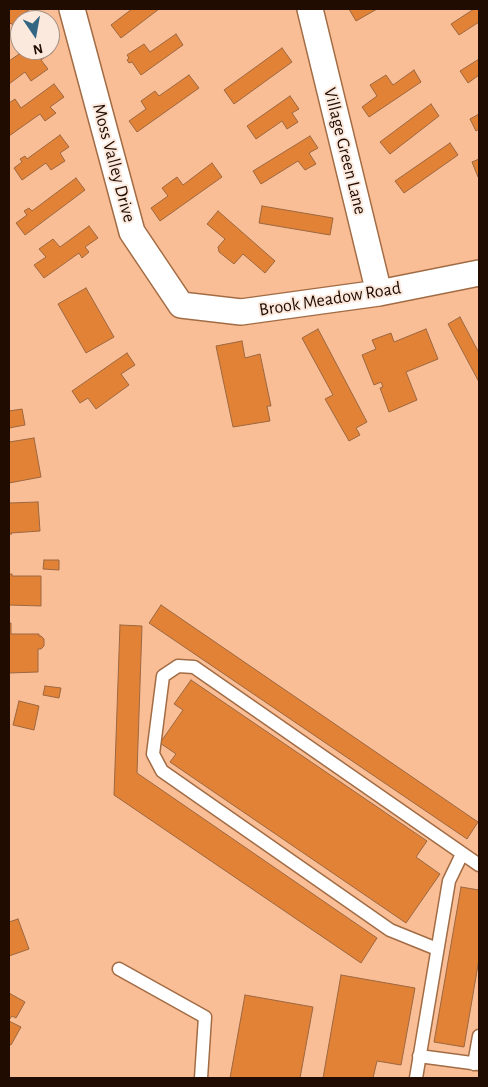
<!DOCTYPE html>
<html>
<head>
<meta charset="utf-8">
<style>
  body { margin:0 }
  #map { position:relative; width:488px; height:1087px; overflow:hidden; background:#fabe96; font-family:"Alegreya Sans",sans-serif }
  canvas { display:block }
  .frame { position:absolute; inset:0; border:10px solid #210c01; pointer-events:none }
  .north { position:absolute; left:10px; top:10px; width:50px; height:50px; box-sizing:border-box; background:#fce9dd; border:1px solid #a49185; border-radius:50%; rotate:168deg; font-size:14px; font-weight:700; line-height:20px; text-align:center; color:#210c01 }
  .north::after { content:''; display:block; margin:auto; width:18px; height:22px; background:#336683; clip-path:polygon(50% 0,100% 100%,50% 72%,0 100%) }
</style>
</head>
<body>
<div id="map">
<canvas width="488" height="1087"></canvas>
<div class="frame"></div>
<div class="north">N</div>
</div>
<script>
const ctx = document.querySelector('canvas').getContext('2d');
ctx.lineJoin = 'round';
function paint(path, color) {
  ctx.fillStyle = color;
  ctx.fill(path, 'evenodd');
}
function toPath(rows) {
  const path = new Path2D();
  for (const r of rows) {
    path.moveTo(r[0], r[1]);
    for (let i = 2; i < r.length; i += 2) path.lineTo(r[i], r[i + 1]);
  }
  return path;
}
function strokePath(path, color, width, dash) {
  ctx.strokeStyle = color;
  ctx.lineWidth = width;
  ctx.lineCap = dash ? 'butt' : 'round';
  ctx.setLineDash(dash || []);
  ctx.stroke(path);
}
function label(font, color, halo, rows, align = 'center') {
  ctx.font = font + ' "Alegreya Sans",sans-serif';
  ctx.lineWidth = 4;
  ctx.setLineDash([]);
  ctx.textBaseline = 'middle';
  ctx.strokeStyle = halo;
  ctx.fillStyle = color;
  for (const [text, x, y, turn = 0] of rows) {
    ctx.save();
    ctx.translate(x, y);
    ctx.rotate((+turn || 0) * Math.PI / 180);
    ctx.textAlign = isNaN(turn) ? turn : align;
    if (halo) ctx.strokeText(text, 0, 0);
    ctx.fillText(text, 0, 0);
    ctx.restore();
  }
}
const building = toPath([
  [9,9,30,9,20,16,24,20,20,20,20,27,16,30,11,23,9,25,9,9],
  [132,9,159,9,121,38,111,25,132,9],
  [349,9,377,9,356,21,349,9],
  [474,9,479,9,479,22,459,35,451,24,474,9],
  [176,34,183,45,141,75,132,62,129,63,127,60,129,58,127,55,144,44,150,52,176,34],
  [50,48,53,52,41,60,48,69,31,81,25,72,9,84,9,61,25,50,50,50,50,48],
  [282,48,292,62,234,104,224,90,282,48],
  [479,59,479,75,468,83,460,71,479,59],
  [414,70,421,82,369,117,362,107,377,96,370,85,386,75,393,85,414,70],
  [189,75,199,88,137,132,129,121,146,109,141,101,155,91,159,96,189,75],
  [54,84,64,97,50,107,56,113,45,121,40,114,9,136,9,103,15,99,21,108,54,84],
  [290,96,299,109,292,113,298,122,287,129,282,121,256,139,247,126,290,96],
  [431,104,439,116,390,154,380,142,431,104],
  [479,114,479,129,476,131,470,119,479,114],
  [60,135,69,147,60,153,65,161,51,170,46,163,22,180,14,168,22,162,20,159,25,156,27,159,60,135],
  [310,136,318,148,309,153,316,164,305,170,298,161,261,184,253,171,310,136],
  [450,143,458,155,404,193,395,181,450,143],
  [479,159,479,177,478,177,472,162,479,159],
  [212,163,222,177,160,221,151,208,168,196,162,188,177,177,183,185,212,163],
  [76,178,85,190,25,235,16,223,27,215,24,211,29,208,32,211,76,178],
  [262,206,333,218,330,235,259,223,262,206],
  [218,211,275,261,265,273,243,254,234,264,219,252,218,247,225,239,207,224,218,211],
  [89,226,98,238,85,247,89,252,82,258,79,253,44,278,34,265,46,257,39,249,53,239,60,247,89,226],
  [86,288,114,337,86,353,58,304,86,288],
  [460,317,479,353,479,382,448,324,460,317],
  [318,329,367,422,356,428,360,435,349,441,325,399,333,395,302,338,318,329],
  [426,329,438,359,406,372,417,400,389,412,380,388,383,387,381,382,374,385,362,355,376,349,372,340,391,333,394,342,426,329],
  [242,341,245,358,260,354,271,406,267,406,270,421,233,427,216,346,242,341],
  [127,353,135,365,121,374,129,385,96,409,88,398,80,403,72,391,127,353],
  [9,408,9,411,22,409,25,425,9,428,9,408],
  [34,438,41,477,9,483,9,442,34,438],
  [38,502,40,531,11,533,12,534,9,534,9,503,38,502],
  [44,560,59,560,59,570,43,569,44,560],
  [9,574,12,574,12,576,41,576,41,606,9,605,9,574],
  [161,605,478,822,467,839,149,623,161,605],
  [9,623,11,623,11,634,39,634,39,636,41,636,44,639,44,646,41,649,38,649,38,672,9,673,9,623],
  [120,625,142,626,137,773,377,938,361,963,114,795,120,625],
  [191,680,427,841,416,857,440,874,406,923,170,762,176,754,160,743,183,710,174,704,191,680],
  [45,686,61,688,59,698,43,695,45,686],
  [19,701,39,706,34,730,13,725,19,701],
  [461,887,479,890,479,959,464,1047,434,1042,461,887],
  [18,919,29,949,9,956,9,922,18,919],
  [341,975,415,988,401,1065,377,1061,373,1078,323,1078,341,975],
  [9,993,25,1002,16,1018,12,1016,9,1020,9,993],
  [245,995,313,1007,300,1078,230,1078,245,995],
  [9,1021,21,1027,11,1045,9,1044,9,1021]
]);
const service = toPath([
  [437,949,390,930,162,771,153,754,163,676,178,666,194,667,479,865],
  [119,969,205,1017,201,1078],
  [419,1056,479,1064],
  [474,1064,479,1036],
  [416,1078,449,881,462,854]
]);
const minor = toPath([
  [72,9,132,232,181,305,241,312,379,293,479,273],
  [310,9,379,293]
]);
const streetNames = [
  ["Village Green Lane",345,151,76],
  ["Moss Valley Drive",114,163,75],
  ["Brook Meadow Road",330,299,-9]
];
paint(building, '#e18236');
strokePath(building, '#9c6740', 1);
strokePath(service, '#a26c45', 15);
strokePath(minor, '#a26c45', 28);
strokePath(service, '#fff', 12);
strokePath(minor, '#fff', 25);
label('18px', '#210c01', '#fce9dd', streetNames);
</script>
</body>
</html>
